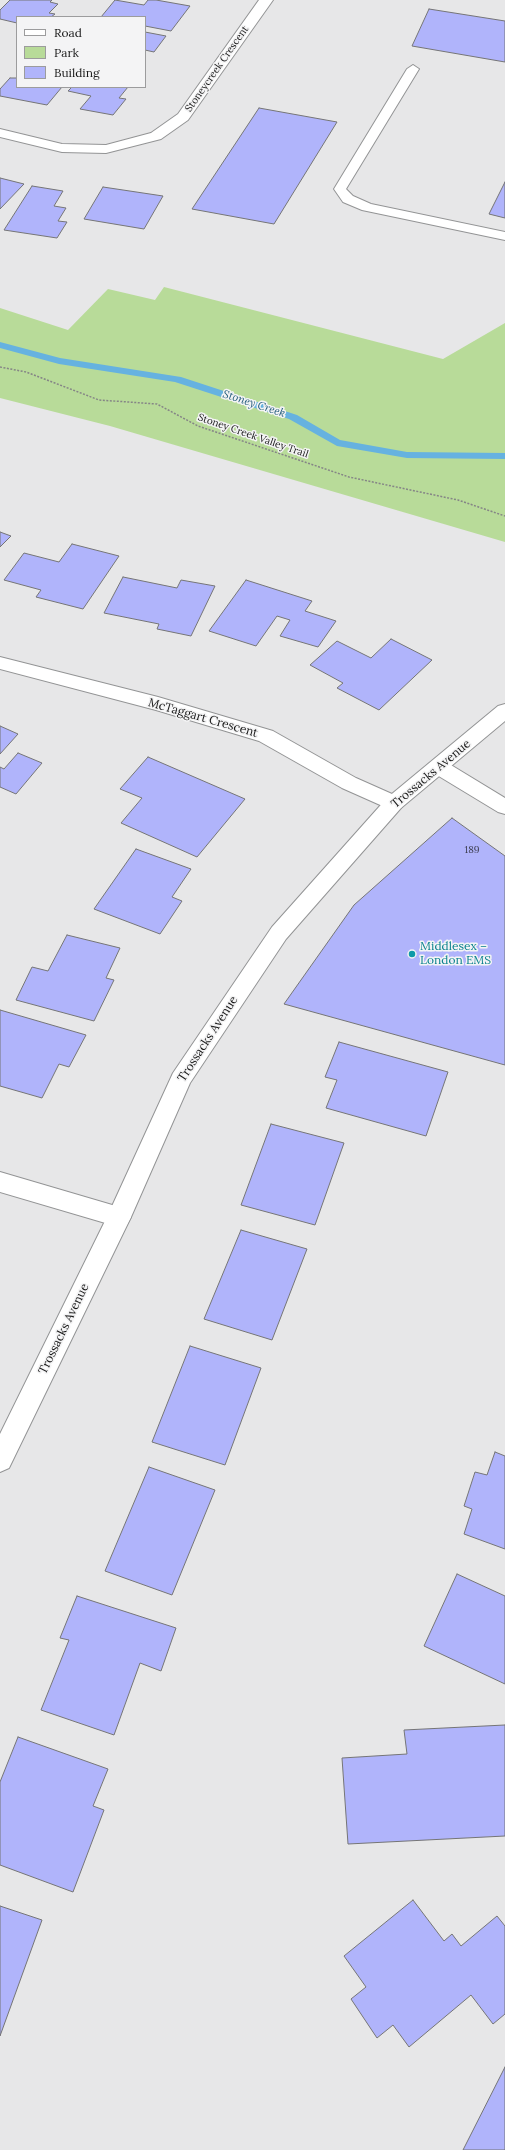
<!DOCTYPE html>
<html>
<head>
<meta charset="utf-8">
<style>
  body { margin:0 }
  #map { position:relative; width:505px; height:2150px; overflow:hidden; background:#e7e7e8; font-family:Lora,serif }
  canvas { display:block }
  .legend { position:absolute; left:16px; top:16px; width:130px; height:72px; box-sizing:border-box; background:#f4f4f5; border:1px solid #9c9c9d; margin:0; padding:5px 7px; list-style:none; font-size:12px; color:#181818 }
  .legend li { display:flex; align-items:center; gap:8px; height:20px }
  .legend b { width:20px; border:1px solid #9c9c9d }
</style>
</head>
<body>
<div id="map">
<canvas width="505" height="2150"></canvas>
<ul class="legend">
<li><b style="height:5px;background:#fff"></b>Road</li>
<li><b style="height:11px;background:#b8db99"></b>Park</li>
<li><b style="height:11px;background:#b0b4fb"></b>Building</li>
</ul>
</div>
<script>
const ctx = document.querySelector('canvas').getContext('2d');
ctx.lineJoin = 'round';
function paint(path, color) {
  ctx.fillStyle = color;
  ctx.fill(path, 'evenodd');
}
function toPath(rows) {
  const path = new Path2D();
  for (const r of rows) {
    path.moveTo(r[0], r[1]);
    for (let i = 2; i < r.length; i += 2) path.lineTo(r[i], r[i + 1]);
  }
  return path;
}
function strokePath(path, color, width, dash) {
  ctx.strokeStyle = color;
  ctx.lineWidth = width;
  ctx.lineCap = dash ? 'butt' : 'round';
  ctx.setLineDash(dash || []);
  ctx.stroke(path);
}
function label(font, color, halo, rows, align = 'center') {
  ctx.font = font + ' Lora,serif';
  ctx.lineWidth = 3;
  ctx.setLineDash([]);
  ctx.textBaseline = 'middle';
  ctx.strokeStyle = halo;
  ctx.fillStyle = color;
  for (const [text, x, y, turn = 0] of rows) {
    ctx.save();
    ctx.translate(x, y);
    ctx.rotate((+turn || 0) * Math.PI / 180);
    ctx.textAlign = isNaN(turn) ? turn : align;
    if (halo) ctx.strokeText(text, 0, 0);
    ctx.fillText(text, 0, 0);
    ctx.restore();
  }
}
const green = toPath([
  [164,287,443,359,505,323,505,542,110,426,0,398,0,308,68,330,108,289,155,300]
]);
const stream = toPath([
  [0,342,60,358,181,377,297,415,340,440,407,452,505,453,505,459,407,458,337,446,289,419,175,382,59,364,0,348,0,342]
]);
const building = toPath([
  [10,0,52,0,50,2,58,4,49,13,55,14,51,17,17,17,17,23,0,19,0,10,10,0],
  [115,0,144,5,148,0,156,0,190,6,171,31,145,26,145,17,101,17,115,0],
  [429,9,505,21,505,62,412,46,429,9],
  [145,32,166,36,154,52,145,50,145,32],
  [10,78,17,78,17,87,62,87,47,105,0,96,0,89,10,78],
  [72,87,128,87,119,98,126,99,113,115,80,109,91,96,68,91,72,87],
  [259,108,337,122,274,224,192,209,259,108],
  [0,178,24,184,0,209,0,178],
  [505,182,505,218,489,214,505,182],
  [32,186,63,191,54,206,66,208,58,221,67,222,57,238,4,230,32,186],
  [103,187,163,196,144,229,84,219,103,187],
  [0,532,11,536,0,547,0,532],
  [72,544,119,556,83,609,36,597,41,590,4,580,24,553,59,562,72,544],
  [123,577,177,588,181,580,215,586,191,636,157,629,159,624,104,613,123,577],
  [246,580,312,601,305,611,336,621,318,647,280,636,290,620,277,616,256,646,209,631,246,580],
  [391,639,432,660,379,710,337,688,343,683,310,665,337,641,371,658,391,639],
  [0,726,18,734,0,754,0,726],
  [18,753,42,763,16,794,0,787,0,767,4,769,18,753],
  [148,757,245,799,197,857,121,823,142,798,120,789,148,757],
  [452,818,505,856,505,1065,284,1004,354,905,452,818],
  [136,849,191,869,172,897,182,901,160,934,94,909,136,849],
  [67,935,120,948,106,978,114,980,94,1021,16,1000,32,967,48,971,67,935],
  [0,1010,86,1035,69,1067,59,1064,42,1098,0,1086,0,1010],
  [339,1042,448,1072,426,1136,326,1108,337,1080,325,1077,339,1042],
  [271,1124,344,1143,315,1225,241,1205,271,1124],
  [241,1230,307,1249,272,1340,204,1319,241,1230],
  [190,1346,261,1368,225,1465,152,1442,190,1346],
  [495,1452,505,1456,505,1549,464,1534,472,1509,464,1506,475,1472,487,1475,495,1452],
  [149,1467,215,1490,172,1595,105,1571,149,1467],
  [457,1574,505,1596,505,1684,424,1646,457,1574],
  [77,1596,176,1628,161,1671,140,1663,114,1735,41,1710,69,1640,60,1638,77,1596],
  [505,1725,505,1836,348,1844,342,1758,407,1754,404,1730,505,1725],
  [18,1737,108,1769,93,1806,104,1810,73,1892,0,1865,0,1782,18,1737],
  [413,1900,444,1941,452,1934,461,1946,497,1916,505,1926,505,2014,493,2024,471,1995,409,2047,393,2025,377,2038,351,1999,366,1987,344,1956,413,1900],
  [0,1906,42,1920,0,2036,0,1906],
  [505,2067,505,2150,463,2150,505,2067]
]);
const path = toPath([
  [0,367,26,372,99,400,157,404,198,426,349,477,458,500,505,516]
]);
const service = toPath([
  [413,65,419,69,346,189,353,196,371,204,505,232,505,240,362,210,343,202,334,189,407,69,413,65]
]);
const minor = toPath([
  [259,0,273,0,188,120,161,139,106,153,62,152,0,137,0,129,62,144,106,145,151,133,178,114,259,0],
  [0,657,158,697,273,731,356,778,401,798,404,803,401,808,394,810,387,808,342,788,259,741,156,710,0,669,0,657],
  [439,760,446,762,505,798,505,814,498,812,432,772,429,767,432,762,439,760],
  [0,1172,119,1207,127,1210,131,1217,127,1224,119,1227,0,1192,0,1172]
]);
const tertiary = toPath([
  [505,704,505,721,401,808,286,939,190,1083,131,1217,9,1468,0,1472,0,1434,108,1215,173,1073,272,927,387,798,498,706,505,704]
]);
const markers = [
  [412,954,4,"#0f9aa8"]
];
const farStreetnames = [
  ["Stoneycreek Crescent",217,69,-55],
  ["Stoney Creek Valley Trail",253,436,19]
];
const numberNames = [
  ["189",472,850]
];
const farWaternames = [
  ["Stoney Creek",254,404,18]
];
const streetNames = [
  ["McTaggart Crescent",203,718,16],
  ["Trossacks Avenue",431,774,-40],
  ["Trossacks Avenue",208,1039,-57],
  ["Trossacks Avenue",64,1329,-64]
];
const cultureNames = [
  ["Middlesex –",420,947],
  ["London EMS",420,961]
];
paint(green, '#b8db99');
paint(stream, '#66b2e0');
paint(building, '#b0b4fb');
strokePath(building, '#757576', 1);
strokePath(service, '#939495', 2);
strokePath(minor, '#939495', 2);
strokePath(tertiary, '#939495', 2);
strokePath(path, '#858586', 1.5, [2, 1.5]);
paint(service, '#fff');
paint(minor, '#fff');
paint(tertiary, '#fff');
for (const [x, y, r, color] of markers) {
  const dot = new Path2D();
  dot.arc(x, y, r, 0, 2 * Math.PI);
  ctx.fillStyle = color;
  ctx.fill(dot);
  strokePath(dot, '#f4f4f5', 1.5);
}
label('10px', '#181818', '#f4f4f5', farStreetnames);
label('10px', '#3e3f51', null, numberNames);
label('italic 11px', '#255d7d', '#f4f4f5', farWaternames);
label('12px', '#181818', '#f4f4f5', streetNames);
label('12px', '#0d838f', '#f4f4f5', cultureNames, 'left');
</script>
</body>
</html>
